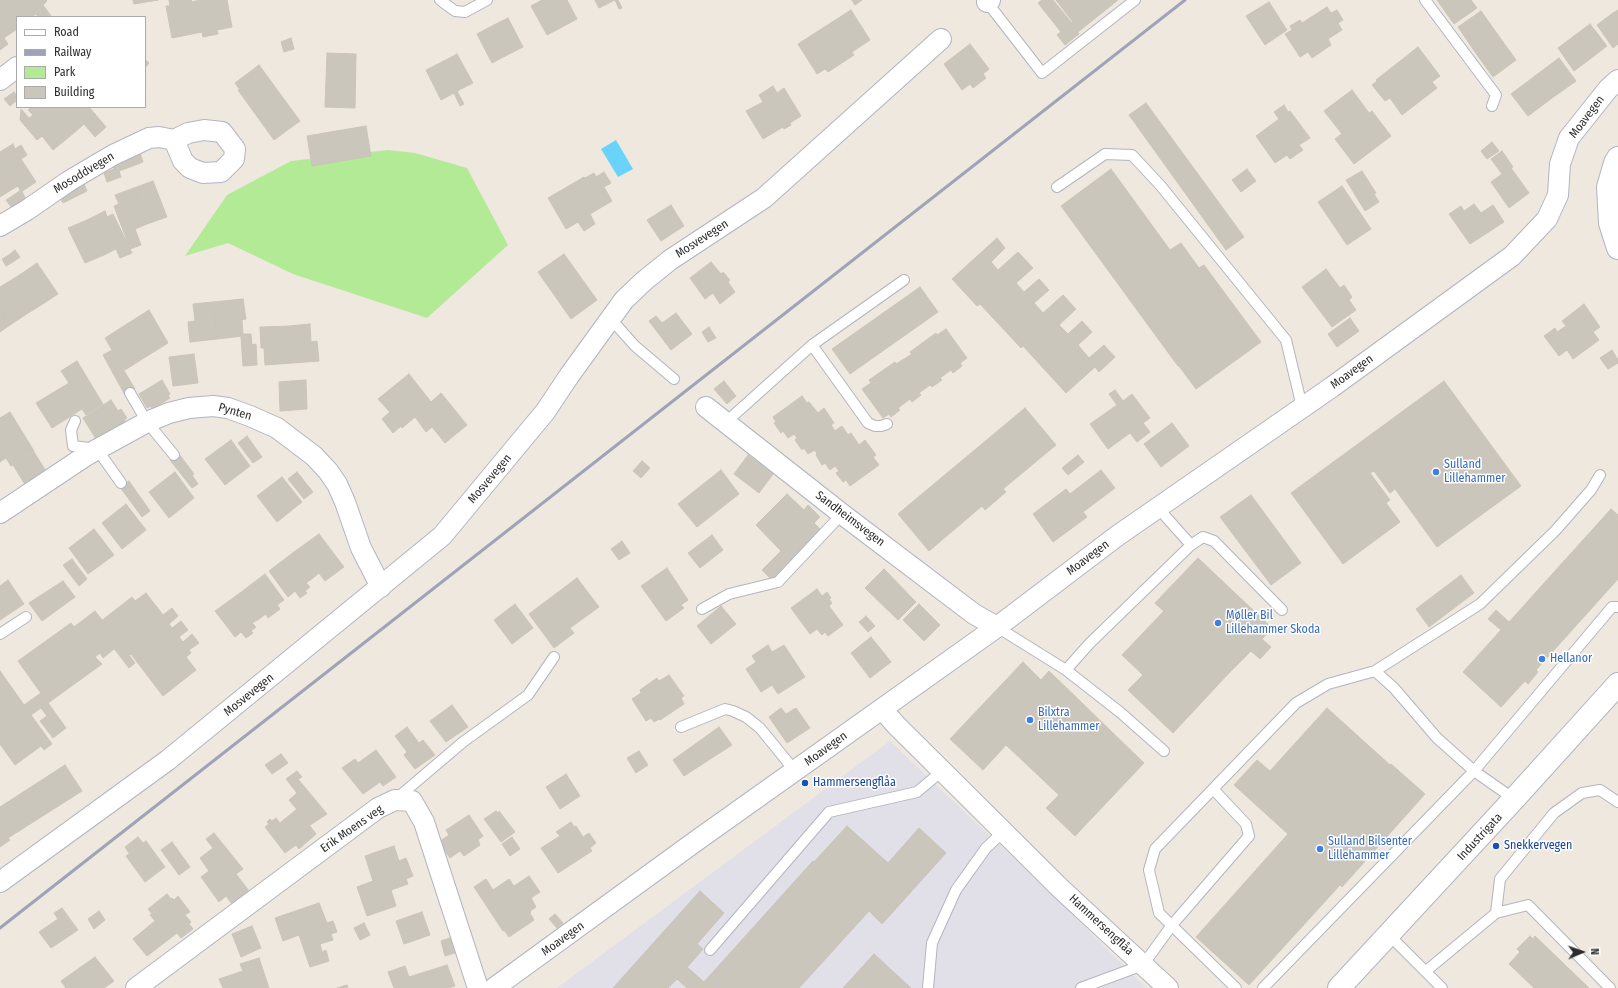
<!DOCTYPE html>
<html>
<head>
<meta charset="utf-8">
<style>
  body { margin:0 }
  #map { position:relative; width:1618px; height:988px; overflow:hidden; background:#efe8de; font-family:"Fira Sans Condensed",sans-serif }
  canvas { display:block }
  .legend { position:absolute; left:16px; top:16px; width:130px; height:92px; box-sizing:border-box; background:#fff; border:1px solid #ababab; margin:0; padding:5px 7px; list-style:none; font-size:12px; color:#2d2d2d }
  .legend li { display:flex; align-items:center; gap:8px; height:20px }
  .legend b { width:20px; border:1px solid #ababab }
  .north { position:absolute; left:1562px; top:932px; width:40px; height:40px; -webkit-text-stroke:3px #fff; paint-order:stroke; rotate:88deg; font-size:11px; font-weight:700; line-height:16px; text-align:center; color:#2d2d2d }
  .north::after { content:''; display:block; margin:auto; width:14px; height:18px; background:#2d2d2d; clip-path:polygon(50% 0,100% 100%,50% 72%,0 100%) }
</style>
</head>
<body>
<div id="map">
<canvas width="1618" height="988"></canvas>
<ul class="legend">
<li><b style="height:5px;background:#fff"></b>Road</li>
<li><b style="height:5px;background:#a0a3b8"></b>Railway</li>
<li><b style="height:11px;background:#b3ea96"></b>Park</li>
<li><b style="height:11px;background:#cbc6bc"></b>Building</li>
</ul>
<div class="north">N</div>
</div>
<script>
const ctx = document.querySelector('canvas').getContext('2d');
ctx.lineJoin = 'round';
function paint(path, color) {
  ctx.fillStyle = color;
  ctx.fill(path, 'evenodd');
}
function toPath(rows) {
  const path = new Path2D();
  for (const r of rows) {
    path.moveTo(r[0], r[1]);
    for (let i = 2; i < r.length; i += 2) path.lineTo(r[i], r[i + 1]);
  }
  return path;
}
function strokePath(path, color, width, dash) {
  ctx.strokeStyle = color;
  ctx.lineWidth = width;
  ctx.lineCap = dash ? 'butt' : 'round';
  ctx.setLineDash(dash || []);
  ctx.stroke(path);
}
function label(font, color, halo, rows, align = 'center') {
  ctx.font = font + ' "Fira Sans Condensed",sans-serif';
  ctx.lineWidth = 3;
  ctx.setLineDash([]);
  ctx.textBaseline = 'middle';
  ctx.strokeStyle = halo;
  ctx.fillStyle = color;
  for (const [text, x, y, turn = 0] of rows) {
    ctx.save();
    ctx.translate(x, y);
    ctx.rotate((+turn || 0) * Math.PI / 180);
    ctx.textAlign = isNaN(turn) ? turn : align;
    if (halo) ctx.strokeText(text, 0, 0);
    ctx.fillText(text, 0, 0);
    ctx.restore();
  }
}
const industrial = toPath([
  [890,741,1072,914,1146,988,557,988]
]);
const green = toPath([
  [388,150,415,153,467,168,508,245,427,318,293,274,228,243,185,256,227,195,291,161]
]);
const water = toPath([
  [616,140,633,169,618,177,601,149]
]);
const building = toPath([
  [0,0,46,0,47,1,43,5,51,16,38,17,36,14,32,17,17,17,17,27,0,4,0,0],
  [133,0,158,0,134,4,133,0],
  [169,0,191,0,192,2,200,0,227,0,232,27,217,30,218,34,203,37,202,32,172,38,166,6,170,6,169,0],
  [542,0,548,0,562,27,547,35,531,6,542,0],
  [548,0,567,0,577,19,562,27,548,0],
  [595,0,615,0,599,8,595,0],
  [615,0,618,0,622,8,619,9,615,0],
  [852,0,862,0,855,5,852,0],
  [1042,0,1053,0,1072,23,1061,32,1038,3,1042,0],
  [1056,0,1118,0,1078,32,1079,34,1065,45,1057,35,1073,22,1056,0],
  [1437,0,1471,0,1477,8,1454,24,1437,0],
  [1269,2,1287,30,1265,45,1246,16,1269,2],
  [0,4,17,27,17,29,4,38,8,44,0,50,0,4],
  [1327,7,1331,13,1337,10,1343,20,1338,23,1342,30,1328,39,1331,45,1312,58,1308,52,1300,57,1285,34,1292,30,1290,26,1300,20,1302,23,1327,7],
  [851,10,870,40,852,52,854,55,828,72,825,69,817,74,798,44,851,10],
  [1618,10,1618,20,1613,13,1618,10],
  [1481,11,1498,35,1475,52,1458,27,1481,11],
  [1613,13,1618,20,1618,44,1613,48,1597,25,1613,13],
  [508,18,523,47,509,54,494,25,508,18],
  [1590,24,1607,46,1590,59,1574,36,1590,24],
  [494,25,509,54,492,63,477,34,494,25],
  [1498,35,1516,60,1493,77,1475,52,1498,35],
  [1574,36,1590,59,1574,71,1558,48,1574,36],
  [291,38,294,49,284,52,281,42,291,38],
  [970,44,989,69,983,74,986,78,973,88,970,84,962,90,944,64,970,44],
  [1418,47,1440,76,1432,82,1437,88,1402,115,1390,98,1385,101,1372,85,1377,81,1376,80,1418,47],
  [327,53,356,54,355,108,325,107,327,53],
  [457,54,473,83,459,90,444,61,457,54],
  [1559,58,1576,81,1552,98,1535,76,1559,58],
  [145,59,149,63,145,68,145,59],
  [444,61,459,90,457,91,464,104,460,106,454,93,441,100,426,70,444,61],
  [259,65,300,121,274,140,238,90,240,90,235,83,259,65],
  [1535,76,1552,98,1528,116,1511,94,1535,76],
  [773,86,777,93,784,88,801,116,790,123,791,125,784,129,783,127,763,139,746,111,763,102,759,95,773,86],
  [1352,90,1369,113,1342,134,1324,111,1352,90],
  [14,92,17,96,17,100,10,106,4,99,14,92],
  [1146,103,1244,237,1226,250,1129,115,1146,103],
  [1284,105,1288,112,1290,111,1310,138,1299,145,1303,150,1290,159,1287,155,1275,163,1256,136,1279,119,1274,112,1284,105],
  [31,107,53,107,75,132,53,150,42,136,37,140,20,120,21,109,29,118,33,115,28,110,31,107],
  [53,107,89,107,106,127,95,137,84,124,75,132,53,107],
  [1372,111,1391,136,1354,164,1335,139,1372,111],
  [366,126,371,156,312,166,307,136,366,126],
  [1492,142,1499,151,1487,159,1481,151,1492,142],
  [13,144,15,149,21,145,27,155,21,159,36,182,21,192,18,186,11,190,0,173,0,152,13,144],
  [1502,151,1513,167,1511,168,1529,193,1509,208,1491,182,1502,174,1491,159,1502,151],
  [140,153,143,162,130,167,126,158,140,153],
  [126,158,130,167,119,171,121,177,107,182,104,173,114,169,112,163,126,158],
  [1111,169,1170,250,1181,243,1199,268,1204,265,1261,342,1196,389,1179,366,1178,366,1061,206,1111,169],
  [1247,169,1256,181,1241,192,1232,180,1247,169],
  [1362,171,1376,193,1374,194,1379,202,1365,211,1346,180,1362,171],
  [604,172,611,183,604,187,612,201,590,214,595,224,584,231,578,222,566,229,548,198,584,177,585,178,594,173,596,177,604,172],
  [0,173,11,190,0,197,0,173],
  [153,181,167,217,147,224,134,188,153,181],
  [84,184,87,191,75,197,71,189,84,184],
  [1342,186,1371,229,1347,245,1318,202,1342,186],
  [134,188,147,224,135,229,141,245,130,249,114,206,119,204,115,195,134,188],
  [71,189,75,197,63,203,59,195,71,189],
  [21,190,26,199,19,203,14,195,21,190],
  [14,195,19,203,12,208,6,200,14,195],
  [1474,204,1481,213,1493,205,1504,222,1470,244,1449,214,1461,206,1464,211,1474,204],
  [671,205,684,226,661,241,647,220,671,205],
  [105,211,107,217,113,214,132,253,120,258,116,249,104,255,87,220,105,211],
  [87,220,104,255,85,263,68,228,87,220],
  [997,238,1005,248,991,262,998,270,1018,252,1033,268,1016,283,1024,292,1039,279,1049,290,1034,303,1043,313,1063,295,1076,309,1059,325,1068,334,1082,321,1092,332,1078,345,1089,358,1104,345,1115,357,1099,372,1095,367,1066,393,1023,346,1021,348,980,304,977,306,952,279,997,238],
  [15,250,20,257,13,262,9,255,15,250],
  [564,254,597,300,571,319,538,272,564,254],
  [9,255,13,262,6,266,2,259,9,255],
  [711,262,721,274,723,272,730,280,728,282,735,292,720,304,713,293,705,299,690,278,711,262],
  [37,263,58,294,41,305,21,274,37,263],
  [1326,269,1340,288,1344,285,1352,297,1349,300,1356,310,1332,327,1302,287,1326,269],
  [21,274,41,305,25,315,5,284,21,274],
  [5,284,25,315,10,325,0,309,0,287,5,284],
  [920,287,938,312,850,374,832,349,920,287],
  [243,299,246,319,242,320,243,336,217,339,213,302,243,299],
  [213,302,217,339,190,342,188,322,195,321,193,304,213,302],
  [1584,304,1600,327,1593,332,1599,340,1573,359,1567,350,1559,356,1544,336,1555,328,1557,332,1566,326,1562,321,1584,304],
  [0,309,10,325,0,332,0,309],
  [149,310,168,343,147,356,127,324,149,310],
  [676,313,692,334,671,350,649,321,656,316,662,323,676,313],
  [1350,318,1359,331,1337,347,1328,334,1350,318],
  [127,324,147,356,125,370,116,357,135,389,125,395,103,355,112,350,105,338,127,324],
  [310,324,311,342,317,341,319,361,292,363,290,326,310,324],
  [290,326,292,363,265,365,264,348,261,348,260,327,290,326],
  [709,327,716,338,708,342,702,332,709,327],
  [946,329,967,358,960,363,962,366,953,373,951,370,940,378,942,380,932,387,930,385,919,393,921,395,912,402,910,399,898,408,900,410,891,417,889,414,883,418,862,389,871,383,869,380,895,362,896,364,912,354,910,352,936,333,937,335,946,329],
  [243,334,251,334,252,345,256,344,257,365,243,366,241,337,243,336,243,334],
  [1612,350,1618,360,1618,363,1608,369,1600,358,1612,350],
  [194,354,198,383,173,386,169,357,194,354],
  [77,361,103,404,86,415,82,409,52,428,36,403,69,383,61,371,77,361],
  [409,374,431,402,441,393,467,425,445,443,432,427,426,432,415,417,402,428,401,426,393,433,382,419,390,412,378,399,409,374],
  [162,380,170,394,168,396,170,398,152,409,151,406,147,408,139,394,162,380],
  [306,380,307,409,294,410,292,381,306,380],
  [292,381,294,410,280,411,279,382,292,381],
  [724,381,736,396,727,404,714,389,724,381],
  [1444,381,1521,486,1437,547,1395,489,1390,493,1374,471,1370,473,1390,500,1386,503,1400,522,1343,564,1291,493,1444,381],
  [1115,390,1123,401,1132,394,1150,418,1143,423,1150,432,1137,442,1130,433,1108,449,1090,424,1117,405,1109,394,1115,390],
  [802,396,807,403,809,402,818,413,824,408,834,423,831,425,835,431,842,426,848,435,851,433,859,445,865,440,876,455,873,457,879,465,850,486,846,480,843,482,836,473,839,471,835,466,830,470,825,463,822,465,816,455,817,454,815,450,808,454,804,448,802,450,795,440,797,438,794,434,788,438,783,431,781,433,774,423,776,422,773,417,802,396],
  [111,400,118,411,121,409,127,418,124,420,125,422,96,439,83,418,111,400],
  [1025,408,1056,445,1003,489,1006,492,985,510,982,506,929,551,898,514,1025,408],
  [10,412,34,451,11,466,6,458,0,462,0,418,10,412],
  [1172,423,1189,446,1161,467,1144,444,1172,423],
  [247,436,262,457,253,463,238,443,247,436],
  [231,440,250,466,225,485,205,459,231,440],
  [34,452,47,473,26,486,13,465,34,452],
  [179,454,194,474,192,475,198,484,192,488,170,460,179,454],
  [748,455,773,474,759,493,734,474,748,455],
  [1078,455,1084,462,1068,475,1062,468,1078,455],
  [642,461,650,468,641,478,633,471,642,461],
  [721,470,739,494,697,527,678,504,721,470],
  [1101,470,1115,488,1083,512,1087,517,1053,542,1033,514,1066,489,1070,494,1101,470],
  [175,472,194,498,169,518,149,492,175,472],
  [297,472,313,492,304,499,288,479,297,472],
  [282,477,302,502,277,522,257,496,282,477],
  [129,481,150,511,142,517,120,487,129,481],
  [787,494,804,510,808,505,820,517,814,523,822,531,772,580,762,570,781,551,756,525,787,494],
  [1251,495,1301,563,1271,585,1220,517,1251,495],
  [126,504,146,530,122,549,102,523,126,504],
  [1611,509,1618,515,1618,579,1536,670,1538,672,1528,684,1525,681,1501,707,1463,672,1501,630,1488,619,1496,610,1509,622,1611,509],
  [94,529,114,555,88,574,69,548,94,529],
  [319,534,344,567,325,581,319,573,313,578,294,552,319,534],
  [712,535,723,550,700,568,688,553,712,535],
  [622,541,630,553,619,560,611,549,622,541],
  [294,552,313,578,306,583,310,587,305,591,307,593,300,598,295,591,288,597,269,571,294,552],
  [1198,558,1272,628,1262,639,1271,647,1260,659,1251,651,1229,673,1155,603,1198,558],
  [72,559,87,579,79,586,63,565,72,559],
  [667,568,688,600,681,605,684,608,666,621,641,586,667,568],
  [884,569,916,602,898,620,865,588,884,569],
  [265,574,284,600,277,605,280,609,268,618,266,614,259,619,240,593,265,574],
  [1461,575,1474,593,1429,627,1416,609,1461,575],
  [577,578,599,607,570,628,574,633,554,648,529,614,577,578],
  [8,580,24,604,0,620,0,586,8,580],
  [63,581,75,597,42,621,29,603,63,581],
  [817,589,822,596,827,592,831,598,829,599,832,603,829,606,843,625,828,636,825,632,822,635,817,629,810,634,791,608,817,589],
  [146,593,163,615,172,608,178,616,169,624,172,628,181,621,188,630,179,637,183,642,192,634,199,643,189,650,191,653,186,657,196,670,163,696,131,654,129,655,135,663,129,668,96,625,132,597,135,601,146,593],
  [240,593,259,619,252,623,256,627,251,631,253,633,246,638,241,632,235,637,215,611,240,593],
  [515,604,533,628,512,644,494,620,515,604],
  [919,604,940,625,924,641,903,620,919,604],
  [721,606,736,624,711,644,697,626,721,606],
  [95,611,102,620,96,625,114,649,103,658,100,653,95,657,102,664,48,703,18,661,71,623,74,627,95,611],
  [1164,611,1229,673,1173,733,1128,690,1143,675,1122,655,1164,611],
  [866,616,875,626,868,632,859,622,866,616],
  [871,637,891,662,870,678,851,653,871,637],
  [768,645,772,652,784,645,805,677,778,694,772,685,761,692,746,669,756,662,752,656,768,645],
  [1023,662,1041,680,1049,671,1144,763,1075,836,1046,808,1059,795,1006,745,983,770,950,739,1023,662],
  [0,671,24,705,41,693,66,728,53,738,40,721,47,716,41,708,31,715,52,744,44,750,41,746,15,765,0,744,0,671],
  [669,675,684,696,681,698,684,704,660,720,659,719,654,722,651,718,646,721,632,699,641,693,640,690,657,678,659,681,669,675],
  [452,705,468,727,446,742,430,721,452,705],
  [781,708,786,714,796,708,810,728,787,743,769,717,781,708],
  [1327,708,1390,765,1391,764,1425,794,1342,887,1340,885,1249,985,1196,937,1288,834,1234,785,1257,760,1270,771,1327,708],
  [407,727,419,743,423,740,435,755,415,769,404,755,407,752,395,736,407,727],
  [719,727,732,745,684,776,673,760,719,727],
  [376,750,396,777,383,786,380,782,363,794,342,768,355,759,358,763,376,750],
  [639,751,648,765,636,773,627,758,639,751],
  [281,754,288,763,272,774,265,765,281,754],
  [65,765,82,791,8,838,10,840,0,847,0,807,65,765],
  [297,771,302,777,298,779,327,814,310,825,289,800,297,793,286,779,297,771],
  [566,774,580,796,560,809,546,787,566,774],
  [297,809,316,834,299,849,296,845,285,853,265,827,269,824,267,822,270,819,272,821,276,818,280,823,297,809],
  [496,811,497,813,499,811,515,832,501,842,484,819,496,811],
  [469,815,483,836,478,840,480,845,464,856,460,851,450,858,439,842,449,835,446,830,469,815],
  [571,822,574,827,576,826,583,837,589,833,596,843,590,848,592,851,558,873,541,848,560,836,556,832,571,822],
  [847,826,888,863,919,828,946,853,882,924,869,911,799,988,687,988,677,979,687,967,704,982,813,861,814,862,847,826],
  [214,833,243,869,236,874,249,891,232,904,226,896,219,902,201,877,209,871,200,858,213,848,206,839,214,833],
  [138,837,143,843,129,853,125,847,138,837],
  [512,837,520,849,510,856,502,844,512,837],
  [146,841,165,867,145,882,126,856,146,841],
  [172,842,190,867,179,875,161,850,172,842],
  [394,846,399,861,406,858,413,876,406,879,408,884,391,890,396,906,367,916,357,887,373,881,365,856,394,846],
  [529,876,540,892,531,898,536,907,530,911,531,912,530,913,534,920,509,937,504,930,503,931,474,887,486,879,493,890,509,879,514,886,529,876],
  [700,891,724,913,697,944,703,949,677,979,668,988,613,988,700,891],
  [167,894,171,899,172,898,174,900,178,896,190,912,185,915,191,922,189,924,193,929,181,938,177,933,147,956,133,939,155,921,150,915,152,914,148,909,167,894],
  [319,903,327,923,333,921,337,932,331,934,333,940,320,944,322,952,326,950,329,961,310,967,299,935,283,941,275,918,319,903],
  [62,908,78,930,51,948,39,932,58,919,54,913,62,908],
  [99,911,105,920,94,929,88,919,99,911],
  [422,912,430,935,404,944,396,921,422,912],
  [555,914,563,923,557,928,549,919,555,914],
  [364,923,370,935,360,940,354,928,364,923],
  [252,926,261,948,241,957,232,934,252,926],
  [1530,936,1533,939,1535,936,1589,988,1534,988,1509,964,1520,952,1517,949,1530,936],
  [450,938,455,953,445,956,441,941,450,938],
  [874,954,911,988,843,988,874,954],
  [95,957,114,981,104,988,66,988,61,981,95,957],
  [259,958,269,988,223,988,219,979,243,971,240,964,259,958],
  [447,965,455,986,448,988,394,988,388,972,405,966,409,977,447,965],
  [347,985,348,988,337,988,347,985]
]);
const service = toPath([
  [440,0,455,11,465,12,487,0],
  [1425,0,1496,95,1492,106],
  [987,2,1042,73,1135,0],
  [1057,187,1105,154,1132,155,1160,185,1286,340,1302,407],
  [610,318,635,346,674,379],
  [812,345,868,423,875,426,881,426,887,424],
  [130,393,147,422,174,455],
  [75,421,71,430,73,446,97,449,121,483],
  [725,423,812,345,904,280],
  [1191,545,1203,537,1214,541,1282,610],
  [702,609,729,594,778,582,842,514],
  [997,627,1066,670,1121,713,1164,751],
  [0,634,26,617],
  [1066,670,1089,644,1191,545,1158,508],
  [1375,671,1394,688,1437,738,1474,771,1514,799],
  [681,727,725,709,733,711,746,717,760,728,795,771],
  [396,799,463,742,528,695,554,657],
  [1496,913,1500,879,1554,813,1582,793,1600,790,1618,802],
  [1389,935,1442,988],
  [710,950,829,812,917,792,942,771],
  [1426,971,1496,913,1528,905,1610,988],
  [928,988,932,943,956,890,986,848,1003,832],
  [1081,988,1143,965,1172,925,1249,836,1246,824,1213,789],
  [1236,988,1159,913,1149,870,1155,849,1296,703,1328,684,1375,671,1480,604,1555,531,1591,490,1600,475],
  [1263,988,1474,771,1612,607,1618,607]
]);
const minor = toPath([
  [987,2,990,0],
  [0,80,17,67],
  [0,226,27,210,69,181,113,155,149,138,159,137,174,140,188,133,204,130,222,132,235,149,234,159,221,172,203,173,190,168,183,161,174,140],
  [706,407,842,514,974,614,997,627],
  [0,513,87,455,147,422,169,413,189,408,213,406,228,408,250,416,277,428,314,456,328,471,337,484,345,502,361,548,381,587],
  [882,709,896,725,1060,888,1168,988],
  [0,882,168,760,442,536,545,412,569,376,624,300,644,281,670,260,764,198,941,39],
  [136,988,378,808,395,800,412,801,424,822,478,988],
  [494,988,696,841,997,627,1117,536,1332,387,1512,256,1547,219,1558,195,1560,164,1569,138,1608,89,1618,80]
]);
const tertiary = toPath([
  [1618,158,1615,163,1608,187,1610,223,1618,248],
  [1339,988,1514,799,1618,684]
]);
const rail = toPath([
  [0,928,1185,0]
]);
const markers = [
  [1436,472,4,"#3f7fe0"],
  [1218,623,4,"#3f7fe0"],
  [1542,659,4,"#3f7fe0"],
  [1030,720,4,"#3f7fe0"],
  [805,783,4,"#1a4fb4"],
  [1496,846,4,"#1a4fb4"],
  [1320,849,4,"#3f7fe0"]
];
const streetNames = [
  ["Moavegen",1587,117,-53],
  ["Mosoddvegen",84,173,-31],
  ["Mosvevegen",702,239,-33],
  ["Moavegen",1352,372,-36],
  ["Pynten",235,412,16],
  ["Mosvevegen",490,479,-50],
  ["Sandheimsvegen",850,519,37],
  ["Moavegen",1088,558,-37],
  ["Mosvevegen",249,695,-39],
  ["Moavegen",826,749,-36],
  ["Erik Moens veg",352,829,-35],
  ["Industrigata",1480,837,-47],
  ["Hammersengflåa",1101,925,43],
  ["Moavegen",563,939,-36]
];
const shopNames = [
  ["Sulland",1444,465],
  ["Lillehammer",1444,479],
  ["Møller Bil",1226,616],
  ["Lillehammer Skoda",1226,630],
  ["Hellanor",1550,659],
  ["Bilxtra",1038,713],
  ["Lillehammer",1038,727],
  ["Sulland Bilsenter",1328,842],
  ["Lillehammer",1328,856]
];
const transitNames = [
  ["Hammersengflåa",813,783],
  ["Snekkervegen",1504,846]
];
paint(industrial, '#e1dfe7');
paint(green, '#b3ea96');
paint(water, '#69d3f9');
paint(building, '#cbc6bc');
strokePath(building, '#cbc4b7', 1);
strokePath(service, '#b2b5c1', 12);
strokePath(minor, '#b2b5c1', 22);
strokePath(tertiary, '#b2b5c1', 24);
strokePath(service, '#fff', 10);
strokePath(minor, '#fff', 20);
strokePath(tertiary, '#fff', 22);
strokePath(rail, '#a0a3b8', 3);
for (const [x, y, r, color] of markers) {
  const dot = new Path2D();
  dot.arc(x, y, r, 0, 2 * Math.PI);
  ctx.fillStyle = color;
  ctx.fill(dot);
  strokePath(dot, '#fff', 1.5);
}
label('12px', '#2d2d2d', '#fff', streetNames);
label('12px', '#366cbe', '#fff', shopNames, 'left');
label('12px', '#164399', '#fff', transitNames, 'left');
</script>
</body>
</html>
